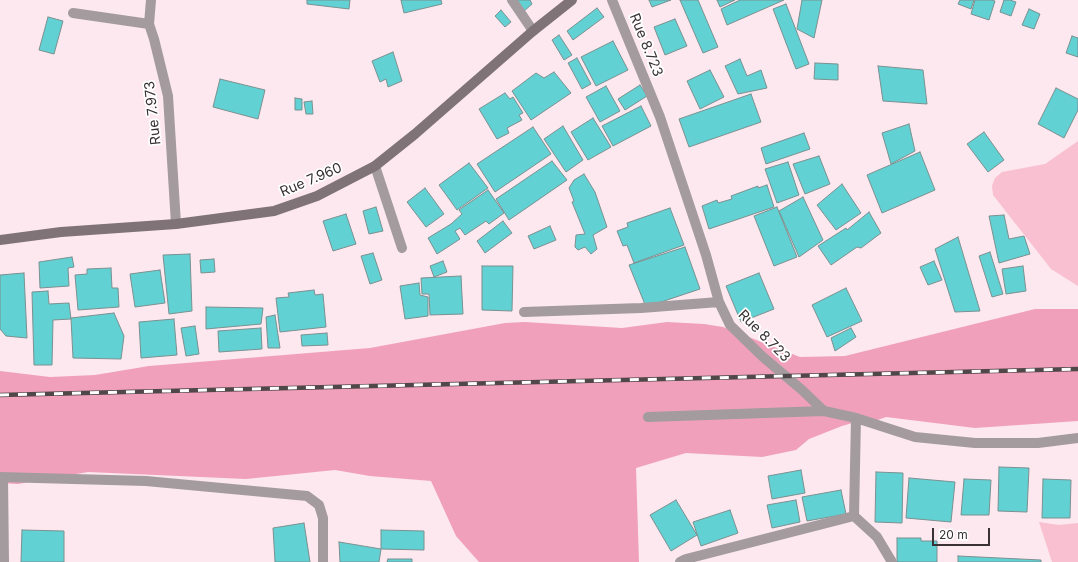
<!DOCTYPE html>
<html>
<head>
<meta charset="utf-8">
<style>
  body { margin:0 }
  #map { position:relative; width:1078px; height:562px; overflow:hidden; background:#fce8ee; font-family:Inter,sans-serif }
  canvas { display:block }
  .scale { position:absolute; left:932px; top:528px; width:58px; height:18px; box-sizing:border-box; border:2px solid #393133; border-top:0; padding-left:5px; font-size:12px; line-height:14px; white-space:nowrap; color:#393133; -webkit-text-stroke:3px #fff; paint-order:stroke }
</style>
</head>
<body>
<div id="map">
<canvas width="1078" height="562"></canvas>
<div class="scale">20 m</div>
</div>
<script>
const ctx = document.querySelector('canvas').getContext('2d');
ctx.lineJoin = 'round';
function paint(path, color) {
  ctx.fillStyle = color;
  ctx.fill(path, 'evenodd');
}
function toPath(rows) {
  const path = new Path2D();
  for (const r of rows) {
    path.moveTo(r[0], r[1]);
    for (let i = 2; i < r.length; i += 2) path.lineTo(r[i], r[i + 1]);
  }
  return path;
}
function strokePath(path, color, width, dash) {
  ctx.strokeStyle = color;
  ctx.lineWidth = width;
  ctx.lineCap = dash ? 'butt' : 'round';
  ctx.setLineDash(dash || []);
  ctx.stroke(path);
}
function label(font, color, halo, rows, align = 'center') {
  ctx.font = font + ' Inter,sans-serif';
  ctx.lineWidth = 3.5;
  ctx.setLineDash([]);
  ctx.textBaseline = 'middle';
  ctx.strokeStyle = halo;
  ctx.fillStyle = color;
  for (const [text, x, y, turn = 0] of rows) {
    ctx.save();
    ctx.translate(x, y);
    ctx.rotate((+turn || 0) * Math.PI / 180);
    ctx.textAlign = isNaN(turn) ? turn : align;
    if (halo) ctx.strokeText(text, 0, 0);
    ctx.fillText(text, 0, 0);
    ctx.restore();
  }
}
const green = toPath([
  [1078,141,1078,286,1051,269,993,195,992,186,995,178,1002,172,1045,164],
  [1039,522,1059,525,1078,523,1078,562,1052,562]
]);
const forest = toPath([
  [1035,309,1078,309,1078,421,975,428,886,417,869,423,859,421,842,426,809,439,796,450,762,457,686,453,636,468,639,562,479,562,456,536,431,481,370,476,335,470,246,479,88,472,18,484,0,483,0,371,50,377,95,375,149,366,370,348,505,323,525,322,622,328,667,322,704,324,723,327,800,357,845,356]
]);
const building = toPath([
  [307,0,350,0,349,9,307,4,307,0],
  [401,0,441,0,442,4,404,13,401,0],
  [514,0,530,0,532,4,523,12,514,0],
  [649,0,671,0,652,7,649,0],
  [680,0,698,0,718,47,703,53,680,0],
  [717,0,735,0,720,7,717,0],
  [740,0,784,0,727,25,721,9,740,0],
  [802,0,822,0,814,38,797,29,802,0],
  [960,0,974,0,971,9,958,4,960,0],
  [975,0,991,0,995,1,989,20,971,14,975,0],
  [1004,0,1010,0,1016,2,1011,16,1000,12,1004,0],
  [786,4,809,64,796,69,773,9,786,4],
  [597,8,604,17,573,40,567,31,597,8],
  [1029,9,1040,14,1034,29,1022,25,1029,9],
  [501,10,511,22,505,27,495,16,501,10],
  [48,17,63,21,54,54,39,50,48,17],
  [675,19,687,46,665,55,654,27,675,19],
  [559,35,572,55,564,60,552,40,559,35],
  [1072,36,1078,38,1078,57,1066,53,1072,36],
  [613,41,628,70,596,86,581,57,613,41],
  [393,52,402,81,388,87,386,79,380,82,372,61,393,52],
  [577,58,591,84,582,89,568,63,577,58],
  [740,59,747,76,761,70,767,88,738,94,725,66,740,59],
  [815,63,838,64,838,80,814,79,815,63],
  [878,66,923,70,927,104,883,101,878,66],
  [710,70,724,97,700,109,687,81,710,70],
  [554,72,571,93,531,120,512,91,536,73,544,78,554,72],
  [220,79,265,90,258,119,213,107,220,79],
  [640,85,647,96,625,110,618,99,640,85],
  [606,86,620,111,600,122,586,97,606,86],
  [1056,88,1078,99,1078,110,1064,138,1038,124,1056,88],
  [505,93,510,99,513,97,523,113,519,115,522,120,507,128,509,133,497,139,479,109,505,93],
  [751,94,761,122,689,147,679,119,751,94],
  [295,98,302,99,302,110,295,110,295,98],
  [312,101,313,114,306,114,304,102,312,101],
  [641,106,651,126,613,146,602,126,641,106],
  [593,118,611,147,588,160,571,132,593,118],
  [909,124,915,151,891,164,882,133,909,124],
  [563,126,583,160,566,172,544,139,563,126],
  [533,127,551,154,495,192,477,164,533,127],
  [984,132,1004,160,988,172,967,144,984,132],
  [804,133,810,149,766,164,761,148,804,133],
  [920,152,935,190,882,213,867,175,920,152],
  [819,156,830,184,805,194,793,164,819,156],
  [552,161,567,180,509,220,496,199,552,161],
  [788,162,799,195,777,203,765,169,788,162],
  [469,163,488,188,457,210,439,185,469,163],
  [584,174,595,192,607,227,593,235,597,249,591,254,585,247,578,250,575,247,576,235,585,234,572,202,574,201,569,188,574,180,584,174],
  [842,184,861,213,836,230,817,205,842,184],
  [767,185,774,207,709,229,702,206,717,200,718,203,732,199,731,196,758,186,758,188,767,185],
  [425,188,444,214,426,227,407,202,425,188],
  [488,190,504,213,489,224,486,221,465,235,460,228,455,231,460,239,437,254,428,238,451,224,462,214,459,210,488,190],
  [803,197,823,240,799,257,779,211,803,197],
  [376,207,383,231,369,234,363,211,376,207],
  [777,207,797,257,774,266,754,216,777,207],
  [670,208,684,245,634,263,627,245,623,246,617,231,628,227,627,223,670,208],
  [869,212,881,233,861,248,857,247,831,265,818,246,846,228,847,230,869,212],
  [346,214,356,244,333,251,323,221,346,214],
  [1004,215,1009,239,1024,236,1030,254,999,263,989,216,1004,215],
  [503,221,512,233,485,253,477,241,503,221],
  [550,226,556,240,534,249,528,236,550,226],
  [958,237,980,311,955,312,935,249,958,237],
  [685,247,700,289,646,307,629,265,685,247],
  [990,252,1003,294,992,297,979,256,990,252],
  [373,253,382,280,370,284,361,256,373,253],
  [190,254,192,311,169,314,163,255,190,254],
  [72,257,74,267,68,268,69,286,40,288,39,262,72,257],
  [214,259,215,272,201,273,200,260,214,259],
  [443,261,447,272,434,277,430,266,443,261],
  [934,261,942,280,928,285,920,267,934,261],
  [482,266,513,266,512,311,482,310,482,266],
  [1023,266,1026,291,1006,294,1002,269,1023,266],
  [111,268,112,288,118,288,119,307,78,310,75,275,87,274,87,269,111,268],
  [160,270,165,303,135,307,130,274,160,270],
  [24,273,27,338,6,336,0,329,0,275,24,273],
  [759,273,774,309,741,322,726,286,759,273],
  [461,276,463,314,430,315,429,294,422,294,421,278,461,276],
  [419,283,420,295,428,297,428,316,405,319,400,286,419,283],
  [846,288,862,321,827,337,812,305,846,288],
  [314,290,315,295,323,294,326,327,280,332,276,298,289,297,288,293,314,290],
  [48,291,49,304,69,303,71,319,53,320,52,365,34,365,32,292,48,291],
  [206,307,263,308,261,324,206,329,206,307],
  [114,313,124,336,121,359,73,358,71,318,114,313],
  [275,315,280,348,268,348,266,317,275,315],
  [174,319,177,355,141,358,139,322,174,319],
  [195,326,199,354,186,356,181,328,195,326],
  [261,328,262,349,219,352,218,331,261,328],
  [851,328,856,337,835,351,831,338,851,328],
  [327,333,328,345,302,346,301,335,327,333],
  [999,467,1029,468,1027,512,998,511,999,467],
  [801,470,805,493,772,499,768,476,801,470],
  [876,472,903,473,902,523,875,522,876,472],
  [909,478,955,482,951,522,906,518,909,478],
  [964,479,991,480,989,515,961,515,964,479],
  [1043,479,1071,480,1070,518,1042,518,1043,479],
  [841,490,846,514,807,521,802,497,841,490],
  [676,500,697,535,671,551,650,515,676,500],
  [796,500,800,522,772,528,767,505,796,500],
  [730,510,738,533,701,546,693,522,730,510],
  [304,523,310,562,275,562,273,528,304,523],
  [22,530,64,531,64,562,21,562,22,530],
  [381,530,424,531,424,550,381,549,381,530],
  [897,538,921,538,921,541,937,541,937,562,897,562,897,538],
  [339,542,381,549,379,562,340,562,339,542],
  [958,556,1041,560,1041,562,958,562,958,556],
  [388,559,412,559,412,562,387,562,388,559]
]);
const street = toPath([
  [151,0,149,24,154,39,168,96,176,224],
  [512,0,533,31],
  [612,0,660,117,706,255,719,302,730,325,763,357,802,390,824,411,856,418,915,437,975,443,1038,443,1078,438],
  [73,13,149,24],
  [375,166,402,248],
  [524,312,641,308,719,302],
  [648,417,824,411],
  [0,477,146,481,307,496,319,505,323,518,323,562],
  [3,478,4,562],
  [854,516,856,418],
  [680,562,686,559,854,516,877,537,892,562]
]);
const secondary = toPath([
  [0,240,61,232,176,224,274,211,317,196,375,166,415,134,533,31,572,0]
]);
const rail = toPath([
  [0,395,1078,369]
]);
const streetNames = [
  ["Rue 8.723",646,45,68],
  ["Rue 7.973",153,113,-96],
  ["Rue 7.960",311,180,-23],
  ["Rue 8.723",764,336,45]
];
paint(green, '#f9c0d2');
paint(forest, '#f1a0bc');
paint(building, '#61d1d3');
strokePath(building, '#7b9090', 1);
strokePath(street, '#a39b9d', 10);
strokePath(secondary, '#7f7377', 10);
strokePath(rail, '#504749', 4.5);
strokePath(rail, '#fff', 3, [9]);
label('14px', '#393133', '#fff', streetNames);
</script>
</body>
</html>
